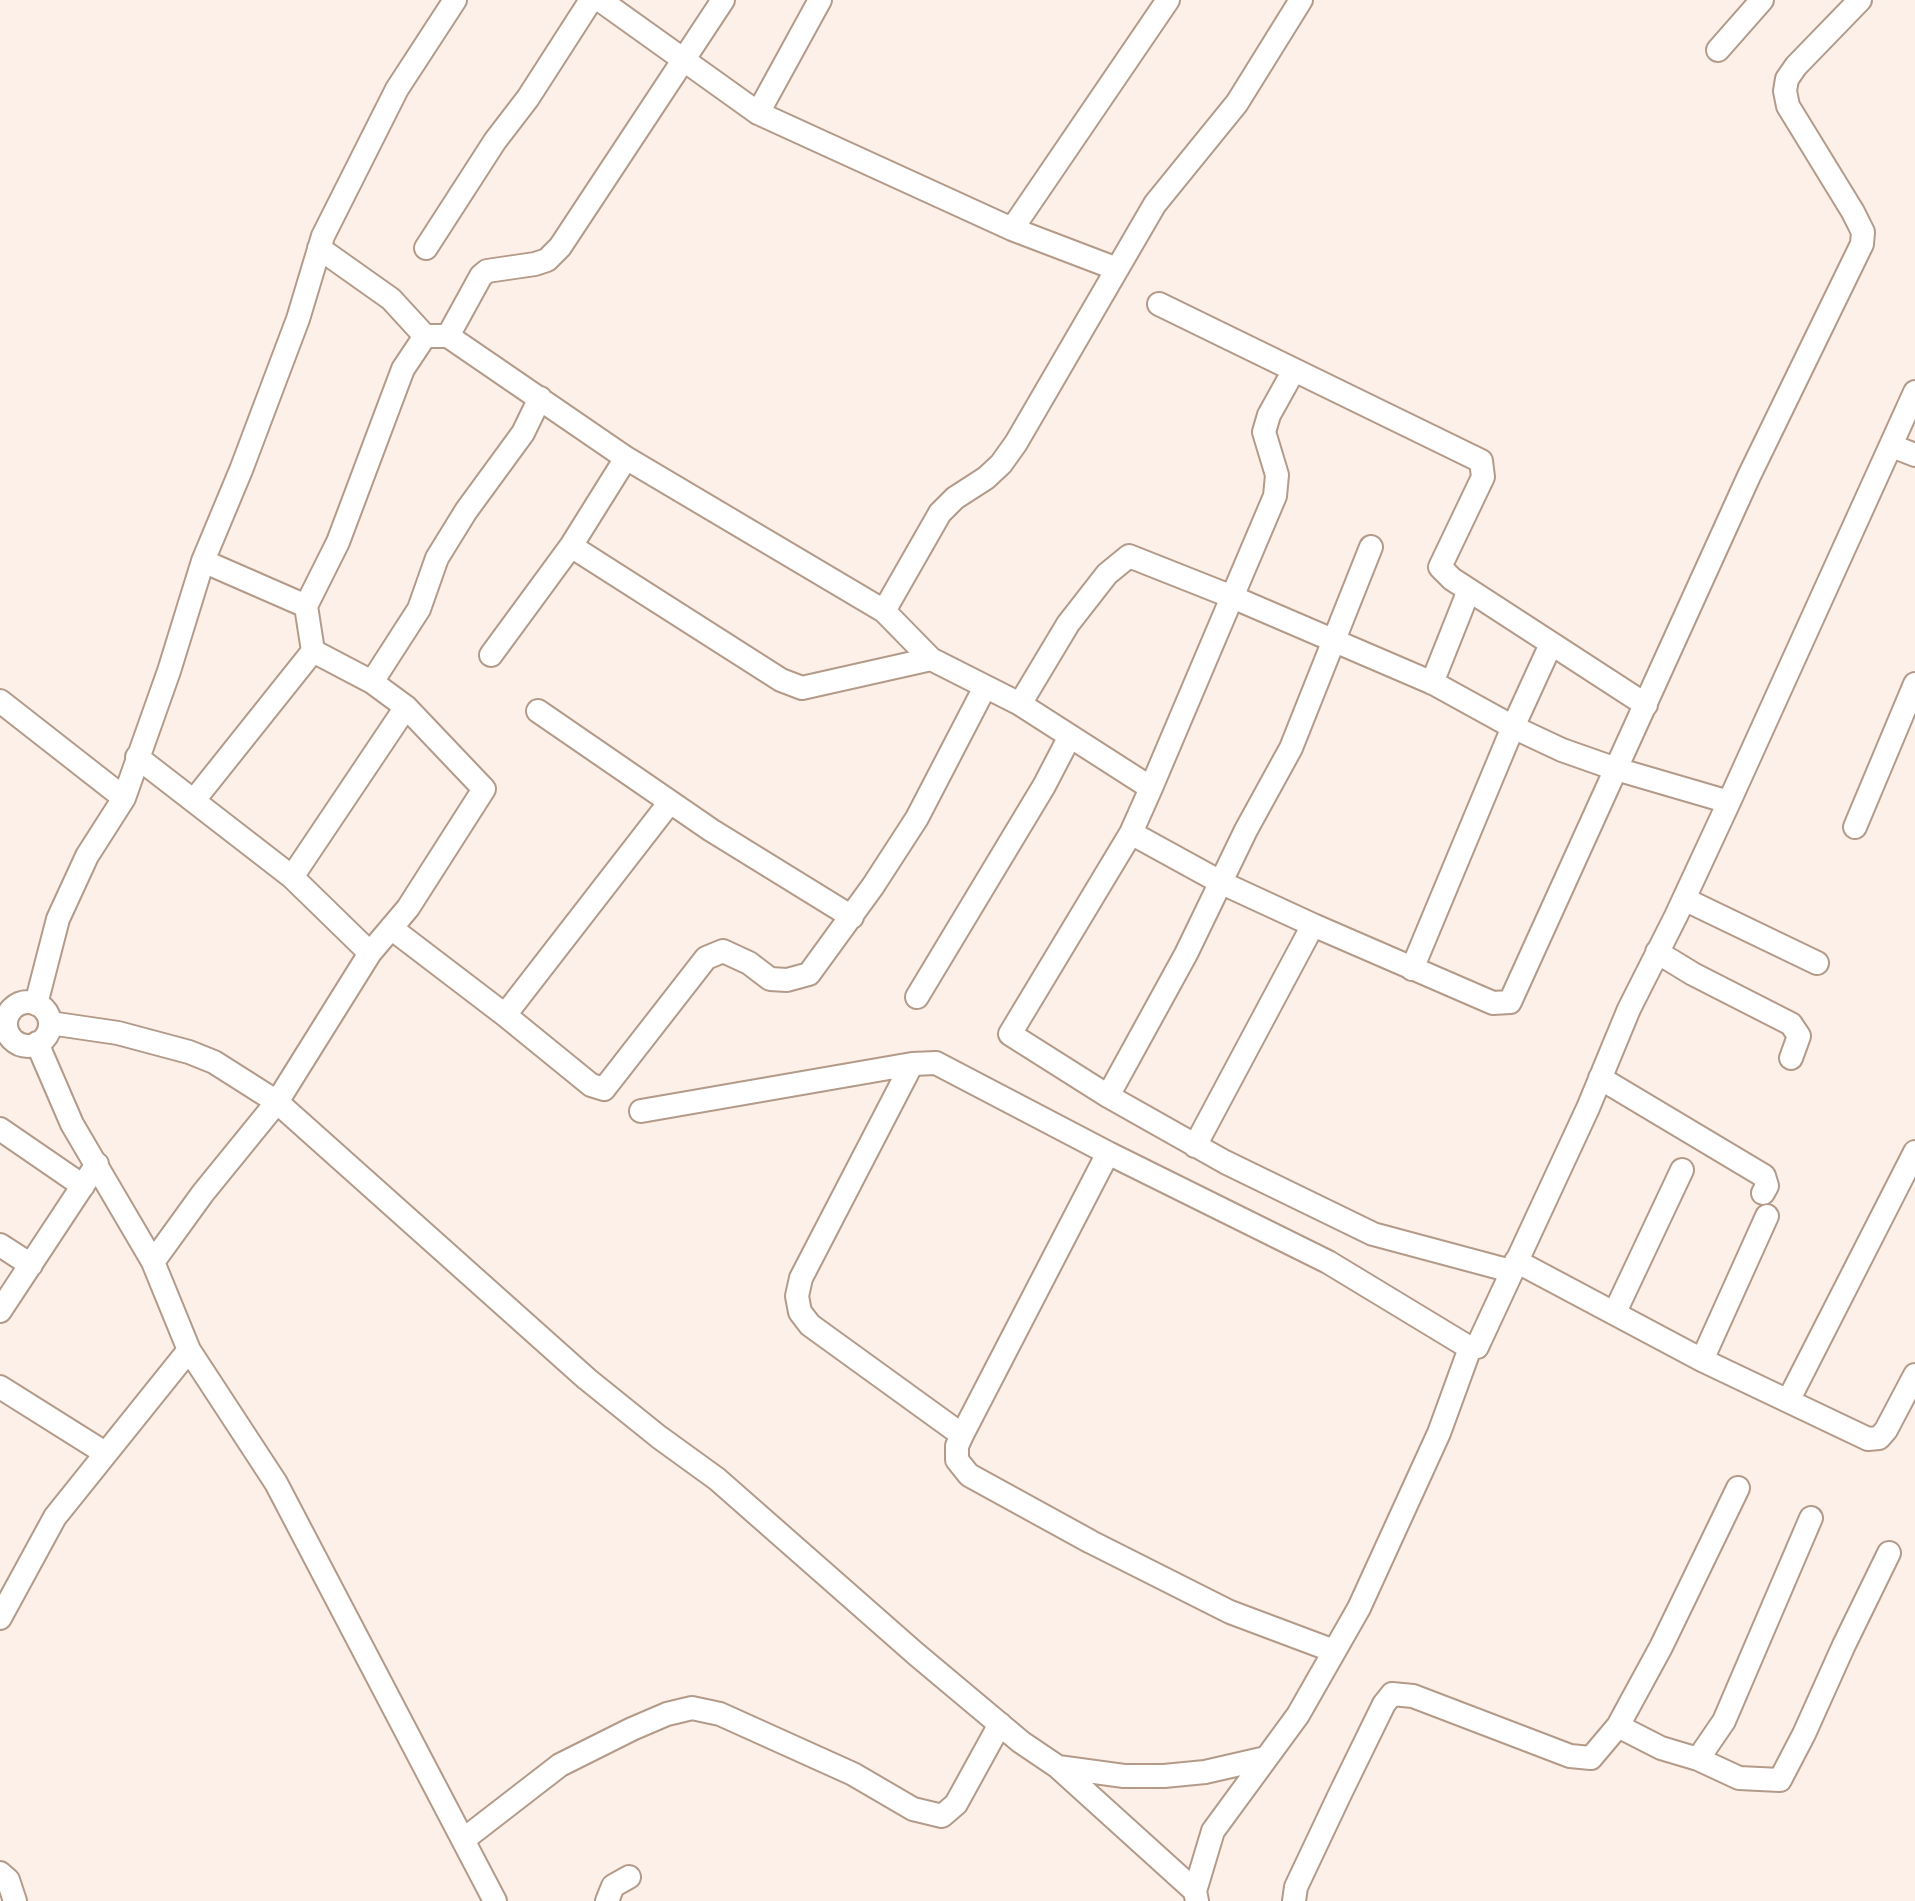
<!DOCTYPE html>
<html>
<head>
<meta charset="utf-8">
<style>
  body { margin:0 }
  canvas { display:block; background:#fcf0e9 }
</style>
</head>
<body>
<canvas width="1915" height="1901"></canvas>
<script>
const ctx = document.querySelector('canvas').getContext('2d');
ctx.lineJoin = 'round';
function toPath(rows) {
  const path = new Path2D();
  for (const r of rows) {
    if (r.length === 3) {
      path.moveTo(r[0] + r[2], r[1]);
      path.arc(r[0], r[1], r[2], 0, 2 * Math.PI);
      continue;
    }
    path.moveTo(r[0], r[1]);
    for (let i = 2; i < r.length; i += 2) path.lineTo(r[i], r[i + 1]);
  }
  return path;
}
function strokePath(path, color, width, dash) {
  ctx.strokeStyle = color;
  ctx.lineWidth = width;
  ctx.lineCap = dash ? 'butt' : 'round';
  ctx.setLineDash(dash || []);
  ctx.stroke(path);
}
const minor = toPath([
  [600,0,758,113,1012,229,1117,269],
  [1718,50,1762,0],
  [758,113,820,0],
  [1012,229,1168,0],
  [319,248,391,299,425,336,448,336,626,458,884,611,931,659,1020,704,1151,788],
  [426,248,495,141,528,98,591,0],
  [1159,304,1481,461,1483,477,1440,567,1452,579,1646,705],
  [448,336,481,276,487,271,535,264,547,260,560,247,723,0],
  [1294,370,1269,415,1264,432,1277,475,1275,496,1151,788,1131,833,1010,1034,1108,1096,1225,1162,1373,1234,1511,1271],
  [1892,446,1915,455],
  [571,546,781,680,802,688,931,659],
  [306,606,338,542,403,369,425,336],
  [884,611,940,513,955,498,986,478,1001,464,1016,443,1155,204,1237,103,1301,0],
  [491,655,571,546,626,458],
  [372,682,419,609,437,558,466,511,523,433,540,398],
  [1432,683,1469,590],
  [0,701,124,798],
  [1020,704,1068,624,1107,574,1129,556,1230,596,1435,684,1513,727,1562,750,1616,769,1729,802],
  [538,711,711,830,852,917],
  [137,757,292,877,370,953],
  [195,799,313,651],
  [1855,827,1915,684],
  [1131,833,1222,883,1313,925,1493,1003,1510,1002,1749,476,1862,244,1863,232,1853,212,1788,106,1785,91,1787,79,1796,66,1860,0],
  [292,877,406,707],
  [1684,899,1817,963],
  [391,928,505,1015,591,1085,604,1089,706,958,723,951,749,963,770,979,787,980,809,974,873,886,917,818,985,687],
  [1657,952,1693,974,1791,1024,1799,1036,1791,1058],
  [1412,969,1513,727,1551,644],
  [917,997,1044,786,1069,738],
  [28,1024,22],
  [36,1004,58,919,87,856,124,798,169,671,203,561,241,470,298,319,323,236,397,89,455,0],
  [505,1015,670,802],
  [50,1023,118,1033,189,1052,214,1062,277,1102,587,1379,659,1437,717,1479,916,1654,1021,1742,1058,1767,1124,1776,1164,1776,1205,1772,1266,1758],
  [37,1043,72,1124,153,1262,189,1350],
  [912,1064,801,1278,797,1296,800,1312,810,1325,962,1435],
  [1600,1078,1764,1176,1767,1186,1763,1193],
  [1108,1096,1186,954,1246,830,1291,748,1371,547],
  [641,1111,912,1064,936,1063,1108,1153],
  [0,1129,83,1186],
  [1195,1146,1313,925],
  [0,1245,31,1265],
  [1516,1261,1702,1360,1868,1439,1879,1438,1886,1430,1915,1375],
  [153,1262,203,1193,277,1102,370,953,408,908,484,789,406,707,372,682,313,651,306,606,203,561],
  [0,1311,97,1164],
  [1615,1312,1682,1170],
  [1702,1360,1767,1216],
  [0,1387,105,1453],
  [1788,1401,1915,1152],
  [0,1618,55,1517,189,1350,276,1483,495,1901],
  [1334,1651,1230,1612,1091,1542,969,1475,957,1460,957,1446,962,1435,1108,1153,1328,1262,1470,1348],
  [1618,1726,1661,1748,1698,1759,1739,1778,1780,1780,1804,1734,1844,1645,1889,1553],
  [1698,1759,1724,1721,1811,1518],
  [1058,1767,1195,1891],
  [463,1840,560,1765,632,1729,667,1714,692,1708,720,1714,853,1774,913,1809,942,1816,956,1804,1000,1724],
  [0,1873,8,1880,15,1901],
  [607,1901,613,1886,629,1877],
  [1197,1901,1195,1891,1213,1831,1298,1715,1359,1608,1439,1433,1470,1348,1477,1347,1588,1108,1629,1009,1676,916,1729,802,1915,392],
  [1294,1901,1296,1887,1340,1794,1384,1704,1392,1694,1413,1696,1570,1756,1591,1758,1618,1726,1661,1647,1738,1488]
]);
strokePath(minor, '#b39a89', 26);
strokePath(minor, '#fff', 22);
</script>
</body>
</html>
